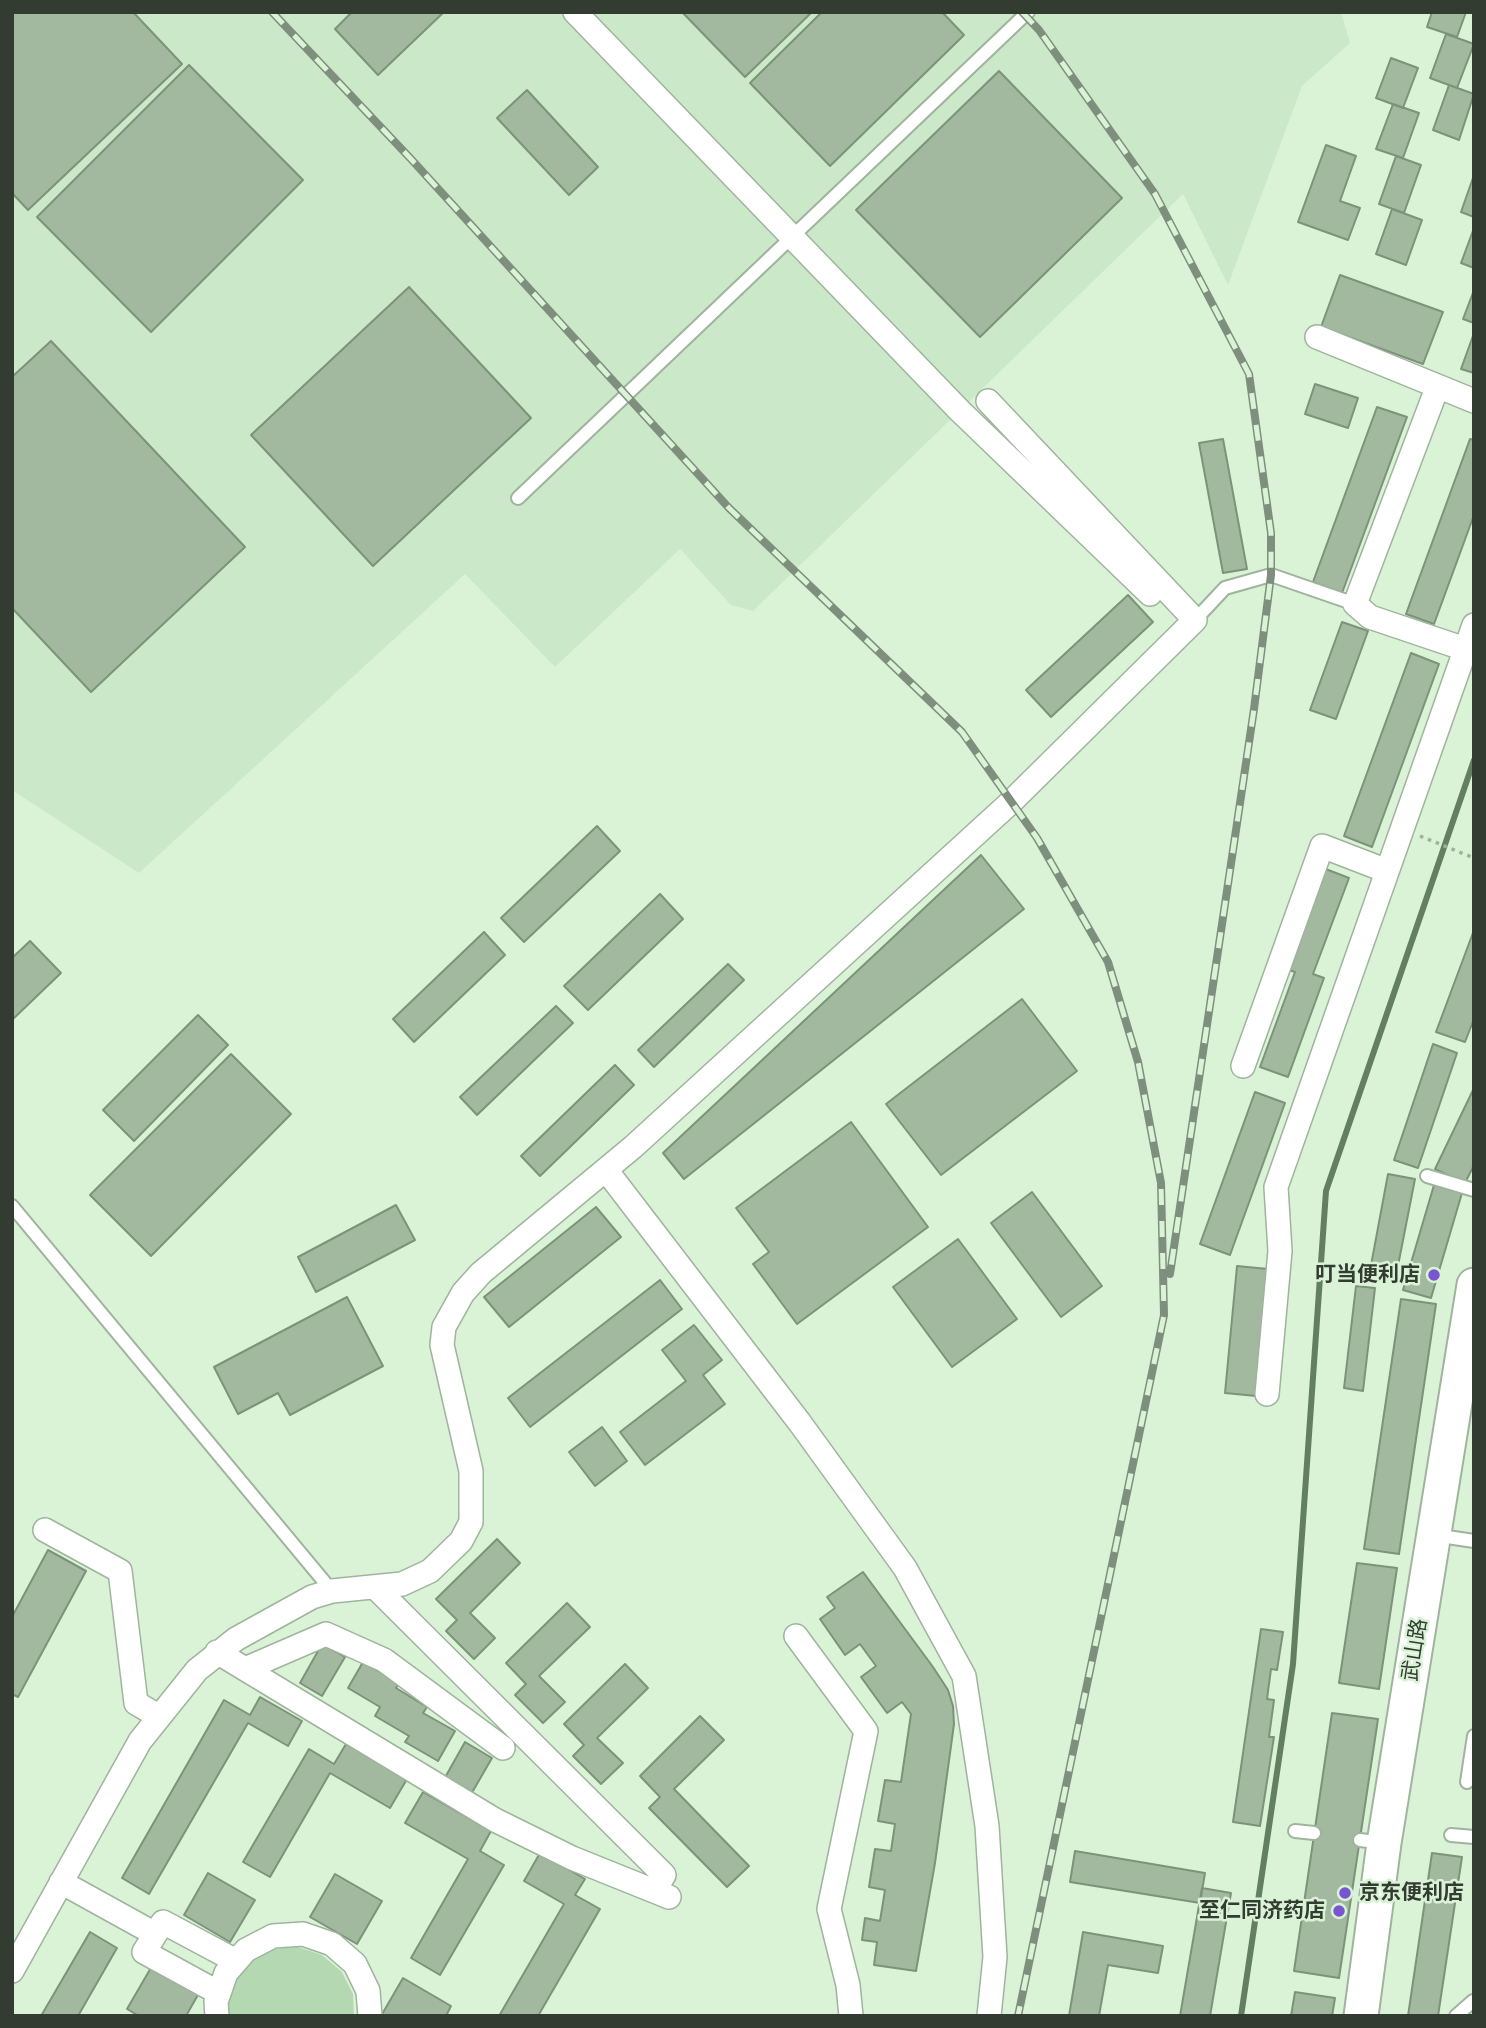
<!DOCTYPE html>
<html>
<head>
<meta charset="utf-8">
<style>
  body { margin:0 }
  #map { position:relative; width:1486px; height:2028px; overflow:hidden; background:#daf3d7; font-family:Mulish,sans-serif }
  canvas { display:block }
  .frame { position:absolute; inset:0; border:14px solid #323c31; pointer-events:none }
</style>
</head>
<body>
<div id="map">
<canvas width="1486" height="2028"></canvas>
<div class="frame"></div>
</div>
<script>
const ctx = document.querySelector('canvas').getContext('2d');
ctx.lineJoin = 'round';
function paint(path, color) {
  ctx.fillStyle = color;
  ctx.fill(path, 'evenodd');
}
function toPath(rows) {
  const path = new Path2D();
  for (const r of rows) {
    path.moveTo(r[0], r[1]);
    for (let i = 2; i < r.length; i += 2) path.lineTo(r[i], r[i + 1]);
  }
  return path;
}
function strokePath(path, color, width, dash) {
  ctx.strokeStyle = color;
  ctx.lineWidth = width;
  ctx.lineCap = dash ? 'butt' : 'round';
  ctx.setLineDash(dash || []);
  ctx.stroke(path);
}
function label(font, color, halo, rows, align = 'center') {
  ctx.font = font + ' Mulish,"Noto Sans SC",sans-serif';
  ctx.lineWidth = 5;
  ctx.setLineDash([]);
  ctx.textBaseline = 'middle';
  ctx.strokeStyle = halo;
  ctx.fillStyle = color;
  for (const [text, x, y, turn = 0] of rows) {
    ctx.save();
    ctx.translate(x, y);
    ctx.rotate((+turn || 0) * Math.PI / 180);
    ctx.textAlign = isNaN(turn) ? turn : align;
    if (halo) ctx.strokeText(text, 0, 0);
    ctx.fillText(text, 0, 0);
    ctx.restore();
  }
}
const built = toPath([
  [12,12,1341,12,1350,43,1302,86,1228,285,1183,194,753,611,731,605,680,549,555,667,465,574,139,873,12,790]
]);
const green = toPath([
  [298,1947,322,1955,342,1972,353,1994,354,2016,226,2016,225,2004,234,1980,250,1961,273,1949]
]);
const stream = toPath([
  [1241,2016,1293,1664,1326,1191,1474,760]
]);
const building = toPath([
  [12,12,133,12,182,64,28,210,12,193,12,12],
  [352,12,444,12,378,75,335,29,352,12],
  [682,12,812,12,745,77,682,12],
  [822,12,942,12,964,35,830,166,750,83,822,12],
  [1432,12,1466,12,1457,37,1427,27,1432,12],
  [1446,34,1474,44,1457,88,1430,78,1446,34],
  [1391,58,1418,68,1403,108,1376,98,1391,58],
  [189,65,303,180,151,332,37,217,189,65],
  [999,71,1122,198,980,337,856,210,999,71],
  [1449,85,1474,94,1459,140,1433,130,1449,85],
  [527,90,598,167,569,195,497,118,527,90],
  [1393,104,1419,113,1403,158,1376,149,1393,104],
  [1326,145,1356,156,1340,201,1360,208,1348,240,1298,222,1326,145],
  [1396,156,1421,165,1404,213,1379,204,1396,156],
  [1474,175,1474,217,1461,212,1474,175],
  [1392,209,1422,220,1406,265,1376,254,1392,209],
  [1474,228,1474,268,1461,263,1474,228],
  [1340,275,1443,312,1423,364,1321,327,1340,275],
  [409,287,531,418,373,566,251,435,409,287],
  [1474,290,1474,323,1463,319,1474,290],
  [1474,333,1474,373,1461,369,1474,333],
  [51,341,245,547,91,692,12,608,12,377,51,341],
  [1315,384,1358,398,1348,428,1305,414,1315,384],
  [1377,407,1407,417,1342,593,1313,582,1377,407],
  [1223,439,1247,569,1223,573,1199,443,1223,439],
  [1470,439,1474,440,1474,515,1434,624,1406,614,1470,439],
  [1128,595,1153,622,1051,717,1026,690,1128,595],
  [1342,622,1368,631,1336,719,1310,710,1342,622],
  [1411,653,1439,664,1372,847,1344,836,1411,653],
  [597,826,620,851,524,942,501,918,597,826],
  [981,855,1024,909,684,1179,663,1153,981,855],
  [1323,868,1349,878,1313,974,1324,978,1288,1077,1260,1067,1295,972,1286,969,1323,868],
  [660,894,683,919,588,1010,564,986,660,894],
  [1474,930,1474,1019,1465,1042,1436,1032,1474,930],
  [484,932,505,955,414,1042,393,1019,484,932],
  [30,941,61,973,12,1020,12,958,30,941],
  [728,964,744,980,654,1067,638,1050,728,964],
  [1022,999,1077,1071,941,1175,886,1104,1022,999],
  [556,1006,573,1023,477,1115,460,1097,556,1006],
  [198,1015,228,1045,134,1141,103,1110,198,1015],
  [1433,1044,1457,1053,1418,1168,1394,1160,1433,1044],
  [231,1054,291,1114,151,1256,90,1195,231,1054],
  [615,1065,634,1085,540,1176,521,1156,615,1065],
  [1474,1088,1474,1165,1465,1183,1435,1169,1474,1088],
  [1255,1092,1285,1103,1230,1255,1200,1244,1255,1092],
  [851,1122,928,1227,797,1324,753,1264,769,1252,736,1208,851,1122],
  [1388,1174,1415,1179,1395,1281,1369,1276,1388,1174],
  [1434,1185,1462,1193,1431,1298,1403,1290,1434,1185],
  [1032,1192,1102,1286,1061,1317,991,1223,1032,1192],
  [396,1205,415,1240,316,1292,298,1257,396,1205],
  [596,1207,621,1237,509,1327,484,1297,596,1207],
  [958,1239,1017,1319,952,1367,893,1287,958,1239],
  [1237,1266,1268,1269,1256,1396,1225,1393,1237,1266],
  [660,1280,682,1309,530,1427,508,1398,660,1280],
  [1356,1286,1375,1288,1363,1391,1344,1388,1356,1286],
  [347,1297,383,1366,290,1415,278,1393,238,1414,214,1367,347,1297],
  [1401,1299,1436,1304,1399,1554,1364,1549,1401,1299],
  [694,1325,722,1360,703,1375,725,1404,645,1465,620,1432,686,1381,662,1350,694,1325],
  [602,1427,627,1461,595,1486,569,1452,602,1427],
  [497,1539,520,1563,470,1613,495,1638,474,1659,446,1631,457,1620,436,1599,497,1539],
  [48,1550,86,1571,18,1697,12,1694,12,1617,48,1550],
  [1357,1563,1397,1568,1379,1689,1339,1683,1357,1563],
  [863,1572,933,1667,948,1690,953,1706,954,1724,935,1863,916,1971,874,1965,877,1942,862,1940,865,1918,880,1921,885,1890,869,1887,875,1849,891,1851,895,1824,878,1821,885,1780,901,1782,911,1714,902,1702,887,1713,861,1677,876,1666,860,1644,845,1655,820,1619,835,1608,827,1597,863,1572],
  [567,1603,590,1627,539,1676,565,1702,543,1723,515,1695,526,1684,506,1663,567,1603],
  [1261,1629,1283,1632,1277,1670,1271,1669,1267,1699,1274,1700,1269,1737,1274,1737,1260,1826,1233,1822,1261,1629],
  [322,1644,345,1657,322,1696,300,1683,322,1644],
  [363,1662,399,1683,396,1688,427,1707,423,1713,455,1731,438,1761,405,1742,409,1736,375,1716,380,1707,348,1688,363,1662],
  [625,1664,648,1688,597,1738,623,1763,601,1784,573,1756,584,1745,564,1724,625,1664],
  [260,1697,302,1721,288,1746,248,1723,149,1894,122,1878,224,1700,250,1715,260,1697],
  [1332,1713,1378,1719,1339,1978,1294,1971,1332,1713],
  [700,1716,724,1740,674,1789,749,1866,727,1887,649,1808,660,1797,640,1776,700,1716],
  [465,1742,492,1758,470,1796,443,1781,465,1742],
  [346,1744,407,1779,390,1808,330,1773,270,1877,243,1862,309,1749,334,1764,346,1744],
  [423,1792,491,1831,480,1851,504,1865,440,1975,411,1958,468,1859,405,1823,423,1792],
  [1075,1851,1205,1873,1200,1903,1070,1882,1075,1851],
  [540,1853,585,1879,575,1895,600,1909,538,2016,499,2016,564,1904,524,1881,540,1853],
  [1432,1853,1462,1857,1438,2016,1408,2016,1432,1853],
  [208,1873,255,1900,230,1942,184,1915,208,1873],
  [335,1874,382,1901,357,1944,310,1917,335,1874],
  [1202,1888,1231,1893,1210,2016,1180,2016,1202,1888],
  [90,1932,117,1948,78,2016,41,2016,90,1932],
  [1083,1932,1163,1946,1158,1973,1108,1965,1099,2016,1069,2016,1083,1932],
  [152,1966,199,1993,186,2016,139,2016,127,2009,152,1966],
  [403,1978,451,2006,446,2016,381,2016,403,1978],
  [1295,1992,1335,1998,1332,2016,1291,2016,1295,1992]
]);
const path = toPath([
  [1420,836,1474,858]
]);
const lane = toPath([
  [518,498,1028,12],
  [1195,620,1225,588,1271,575,1355,604],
  [1427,1176,1474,1190],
  [12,1206,332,1591],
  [1434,1535,1474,1541],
  [1467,1782,1474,1736],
  [1295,1831,1314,1833],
  [1451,1835,1474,1837],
  [1360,1840,1384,1843],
  [1456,2016,1473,2001]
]);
const street = toPath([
  [575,12,960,411,1150,594],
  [1317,337,1474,401],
  [1437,388,1355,604,1370,617,1465,649],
  [1243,1066,1322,846,1387,871],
  [606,1170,800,1423,905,1568,964,1676,987,1826,995,1957,989,2016],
  [1267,1394,1280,1251,1276,1187,1474,625],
  [45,1530,120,1571,136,1703,158,1716],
  [376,1588,664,1875,654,1891],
  [796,1636,866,1731,829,1909,848,1985,851,2016],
  [217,1652,495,1820,572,1858,669,1897],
  [245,1669,326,1634,384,1660,503,1748],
  [61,1882,155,1934],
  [12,1971,140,1741,197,1670,236,1639,312,1597,332,1591,402,1584,430,1571,461,1541,471,1522,471,1471,442,1345,444,1327,463,1293,481,1273,633,1147,1011,802,1195,620,988,401],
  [219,1993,144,1952,163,1922,236,1961],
  [217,2016,216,2002,226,1973,246,1950,273,1936,303,1934,332,1944,355,1964,368,1991,370,2016]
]);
const secondary = toPath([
  [1361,2016,1384,1843,1474,1285]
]);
const rail = toPath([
  [272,12,411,159,729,508,962,732,1037,838,1108,962,1138,1062,1161,1183,1164,1315,1018,2016],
  [1022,12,1039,30,1155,194,1249,374,1271,533,1271,575,1254,709,1170,1274]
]);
const markers = [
  [1434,1275,7,"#7955cf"],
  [1345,1893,7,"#7955cf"],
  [1339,1911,7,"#7955cf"]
];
const poiNames = [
  ["叮当便利店",1420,1275],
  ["京东便利店",1359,1893,"left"],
  ["至仁同济药店",1325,1911]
];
const streetNames = [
  ["武山路",1415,1650,-81]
];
paint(built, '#cbe8c8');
paint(green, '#b4d8b1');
strokePath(stream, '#627f60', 6);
paint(building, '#a2b9a0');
strokePath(building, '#7c937a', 2);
strokePath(lane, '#9eb59c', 16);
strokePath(street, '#9eb59c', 26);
strokePath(secondary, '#9eb59c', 37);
strokePath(path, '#9db19b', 3.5, [3.5, 5]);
strokePath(lane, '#fff', 12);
strokePath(street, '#fff', 23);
strokePath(secondary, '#fff', 33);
strokePath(rail, '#7f8f7d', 8);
strokePath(rail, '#daf3d7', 5, [16]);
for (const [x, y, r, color] of markers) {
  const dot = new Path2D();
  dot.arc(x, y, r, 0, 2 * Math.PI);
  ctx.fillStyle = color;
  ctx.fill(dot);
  strokePath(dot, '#daf3d7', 2.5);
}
label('bold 21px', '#323c31', '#daf3d7', poiNames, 'right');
label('21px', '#323c31', '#daf3d7', streetNames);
</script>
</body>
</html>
